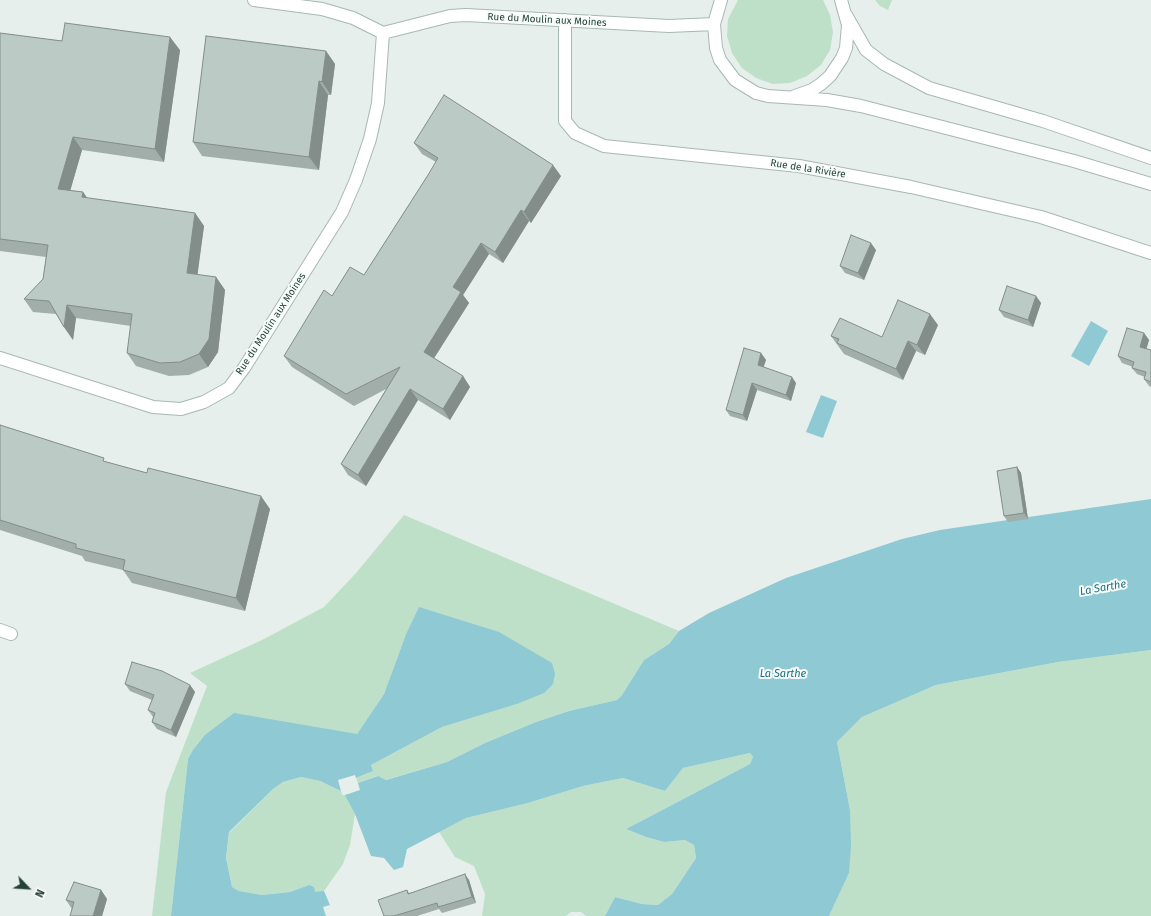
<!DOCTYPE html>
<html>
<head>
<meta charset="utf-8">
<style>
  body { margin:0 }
  #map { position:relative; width:1151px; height:916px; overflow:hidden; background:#e6efeb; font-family:"Fira Sans",sans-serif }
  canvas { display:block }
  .north { position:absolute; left:8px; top:868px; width:40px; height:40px; -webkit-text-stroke:3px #f7fbf9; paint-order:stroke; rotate:115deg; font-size:11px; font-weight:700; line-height:16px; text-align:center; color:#24423a }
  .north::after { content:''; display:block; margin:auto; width:14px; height:18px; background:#24423a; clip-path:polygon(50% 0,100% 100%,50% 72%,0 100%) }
</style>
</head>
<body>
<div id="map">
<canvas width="1151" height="916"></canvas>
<div class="north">N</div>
</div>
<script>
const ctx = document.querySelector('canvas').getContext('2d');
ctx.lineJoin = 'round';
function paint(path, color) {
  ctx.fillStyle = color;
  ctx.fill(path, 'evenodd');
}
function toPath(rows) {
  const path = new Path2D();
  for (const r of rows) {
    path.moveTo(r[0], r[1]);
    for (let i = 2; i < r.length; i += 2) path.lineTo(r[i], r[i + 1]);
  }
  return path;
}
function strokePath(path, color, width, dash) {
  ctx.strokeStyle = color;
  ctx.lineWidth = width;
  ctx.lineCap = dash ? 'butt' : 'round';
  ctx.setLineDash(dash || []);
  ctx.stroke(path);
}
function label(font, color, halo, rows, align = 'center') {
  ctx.font = font + ' "Fira Sans",sans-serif';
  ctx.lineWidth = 4;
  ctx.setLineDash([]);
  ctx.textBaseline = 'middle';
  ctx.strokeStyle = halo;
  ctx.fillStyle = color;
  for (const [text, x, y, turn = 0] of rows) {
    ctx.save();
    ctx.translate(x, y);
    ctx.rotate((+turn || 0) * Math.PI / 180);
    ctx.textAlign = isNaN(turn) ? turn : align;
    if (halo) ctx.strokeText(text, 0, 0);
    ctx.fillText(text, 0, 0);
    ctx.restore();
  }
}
const green = toPath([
  [738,0,823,0,830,15,833,32,830,50,821,65,807,76,790,83,773,84,756,78,742,68,732,53,727,36,728,19],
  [875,0,892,0,888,10,880,6],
  [404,515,679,631,669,644,644,660,622,695,617,700,569,711,536,722,485,743,447,762,385,780,377,776,358,783,356,778,373,771,371,765,442,727,517,704,419,608,406,634,384,694,357,734,188,759,171,916,152,916,166,792,207,686,190,673,262,640,324,607,356,573],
  [1151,650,1151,916,829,916,849,873,850,810,837,742,862,717,936,685,1058,662],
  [750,753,753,757,750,764,626,829,646,837,664,842,685,840,694,845,696,858,672,894,658,905,642,904,615,897,605,916,586,916,581,912,571,912,566,916,482,916,485,894,474,866,455,857,439,832,466,818,528,803,583,786,623,778,665,791,683,768],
  [301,777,320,781,337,789,341,791,342,795,345,795,350,801,355,814,350,845,343,864,324,891,319,893,315,892,309,885,290,892,262,895,239,891,232,887,226,858,229,833,273,789,283,782]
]);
const water = toPath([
  [1091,321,1108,331,1089,366,1071,356],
  [821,395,837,401,823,438,806,432],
  [1151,499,1151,650,1058,662,936,685,862,717,837,742,850,810,851,846,849,873,829,916,605,916,615,897,642,904,658,905,672,894,696,858,694,845,685,840,664,842,646,837,626,829,750,764,753,757,750,753,683,768,665,791,623,778,583,786,528,803,466,818,407,849,403,867,394,870,384,858,371,856,355,814,345,795,360,790,358,783,378,776,386,780,447,762,485,743,536,722,569,711,617,700,622,695,644,660,669,644,679,631,709,613,786,578,902,539,940,530],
  [419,607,499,632,552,663,555,674,553,684,544,693,517,704,442,727,371,765,373,771,356,778,355,775,338,780,341,791,320,781,301,777,283,782,273,789,229,832,226,858,232,887,239,891,262,895,290,892,309,885,314,887,315,892,324,891,330,905,323,907,326,916,171,916,188,759,193,750,205,735,234,713,357,734,384,694,406,634]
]);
const minor = toPath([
  [254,0,322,9,353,18,383,33,450,16,466,15,669,26,714,24],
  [721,0,714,24,716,48,720,60,735,80,756,93,768,96,827,100,861,106,1074,161,1151,184],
  [846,15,866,50,884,64,929,88,1043,121,1151,158],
  [565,20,565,121,575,133,604,146,799,166,911,187,1041,217,1151,253],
  [795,96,812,90,821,84,830,76,842,58,846,48,848,25,841,0],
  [0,358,153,407,181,409,204,402,229,388,244,368,342,212,356,180,370,139,378,103,383,33],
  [0,630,11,634]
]);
const wall = toPath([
  [0,33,62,41,180,50,164,162,82,150,70,190,83,192,87,198,195,213,204,226,197,275,216,277,225,290,218,352,208,367,189,375,169,376,136,366,127,353,131,326,76,318,73,340,64,327,56,314,33,312,24,299,43,279,46,257,0,251],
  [326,51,335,64,331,95,328,95,319,170,202,156,193,142],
  [414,143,561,176,531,223,529,221,503,263,489,254,463,295,469,303,434,358,463,376,470,387,450,420,418,400,366,486,348,475,341,464,386,389,354,406,292,367,284,356,332,296,364,275,428,175,436,162,422,154],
  [876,250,864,280,845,273,840,266],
  [1036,296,1041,303,1033,327,1004,317,999,310],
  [938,325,925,355,916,351,903,380,844,354,831,336,882,337],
  [1144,333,1149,340,1146,349,1151,350,1151,387,1149,386,1144,379,1145,377,1137,374,1132,368,1133,367,1122,363,1118,356],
  [761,353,766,360,763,367,796,383,791,401,757,390,747,421,730,416,726,410],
  [0,425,107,462,270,509,245,611,132,583,123,570,85,561,82,556,0,530],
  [1017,467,1021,473,1028,519,1008,522,1004,516],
  [125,684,190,685,195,692,176,737,157,729,152,722,153,717,148,710,152,700,130,691],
  [469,880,476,903,442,913,439,909,417,916,384,916,407,890,409,893],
  [101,890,107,899,102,916,70,916,72,909,66,900]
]);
const shadedWall = toPath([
  [170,37,180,50,164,162,155,149],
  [326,51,335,64,331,95,322,82],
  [319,81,328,95,319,170,309,157],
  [73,137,82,150,67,202,58,189],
  [553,165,561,176,531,223,524,212],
  [83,192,92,205,82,197],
  [521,210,529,221,503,263,495,252],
  [195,213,204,226,196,286,187,273],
  [481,243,489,254,463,295,469,303,431,363,424,352,453,287],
  [871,243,876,250,864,280,858,273],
  [216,277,225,290,218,352,208,367,199,354],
  [1036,296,1041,303,1033,327,1028,320],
  [67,305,76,318,73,340,64,327],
  [930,314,938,325,925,355,917,345],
  [1144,333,1149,340,1145,354,1140,347],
  [908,341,916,351,903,380,896,369],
  [761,353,766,360,762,372,758,365],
  [463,376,470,387,450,420,443,409],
  [792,377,796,383,791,401,786,395],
  [752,383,757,390,747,421,743,415],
  [410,389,418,400,366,486,358,475],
  [1017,467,1021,473,1028,519,1024,513],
  [261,496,270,509,245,611,236,598],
  [190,685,195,692,176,737,171,730],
  [465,874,469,880,476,903,472,897],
  [101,890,107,899,102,916,93,916]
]);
const building = toPath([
  [65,23,170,37,155,149,73,137,58,189,83,192,82,197,195,213,187,273,216,277,209,339,199,354,180,362,160,363,127,353,132,314,67,305,64,327,49,301,24,299,43,279,48,245,0,239,0,33,62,41,65,23],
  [206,36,326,51,322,82,319,81,309,157,193,142,206,36],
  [444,95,553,165,524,212,521,210,495,252,481,243,453,287,461,292,424,352,463,376,443,409,410,389,358,475,341,464,400,367,346,394,284,356,324,290,332,296,350,267,364,275,428,175,438,158,414,143,444,95],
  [851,235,871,243,858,273,840,266,851,235],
  [1007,286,1036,296,1028,320,999,310,1007,286],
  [898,300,930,314,917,345,908,341,896,369,837,343,839,339,831,336,840,318,882,337,898,300],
  [1127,328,1144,333,1140,347,1151,350,1151,382,1144,379,1146,372,1132,368,1134,362,1118,356,1127,328],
  [744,348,761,353,758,365,792,377,786,395,752,383,743,415,726,410,744,348],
  [0,425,104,458,103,461,147,473,148,468,261,496,236,598,123,570,125,560,76,548,76,544,0,520,0,425],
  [1017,467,1024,513,1004,516,997,471,1017,467],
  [132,662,162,671,190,685,171,730,152,722,155,713,148,710,154,695,125,684,132,662],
  [465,874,472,897,438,907,437,903,394,916,384,916,378,900,407,890,408,894,465,874],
  [74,882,101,890,93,916,70,916,74,902,66,900,74,882]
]);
const streetNames = [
  ["Rue du Moulin aux Moines",547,20,3],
  ["Rue de la Rivière",808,169,9],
  ["Rue du Moulin aux Moines",271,324,-57]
];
const waterNames = [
  ["La Sarthe",1103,588,-10],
  ["La Sarthe",783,674]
];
paint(green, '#bfe0c8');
paint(water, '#8ec9d4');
strokePath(minor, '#a8b8b2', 14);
strokePath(minor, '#fff', 12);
paint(wall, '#a1aea9');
paint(shadedWall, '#838d89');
paint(building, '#bbcac4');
strokePath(building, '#838d89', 1);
label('10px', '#24423a', '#f7fbf9', streetNames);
label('italic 11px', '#1c6f80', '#f7fbf9', waterNames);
</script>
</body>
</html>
